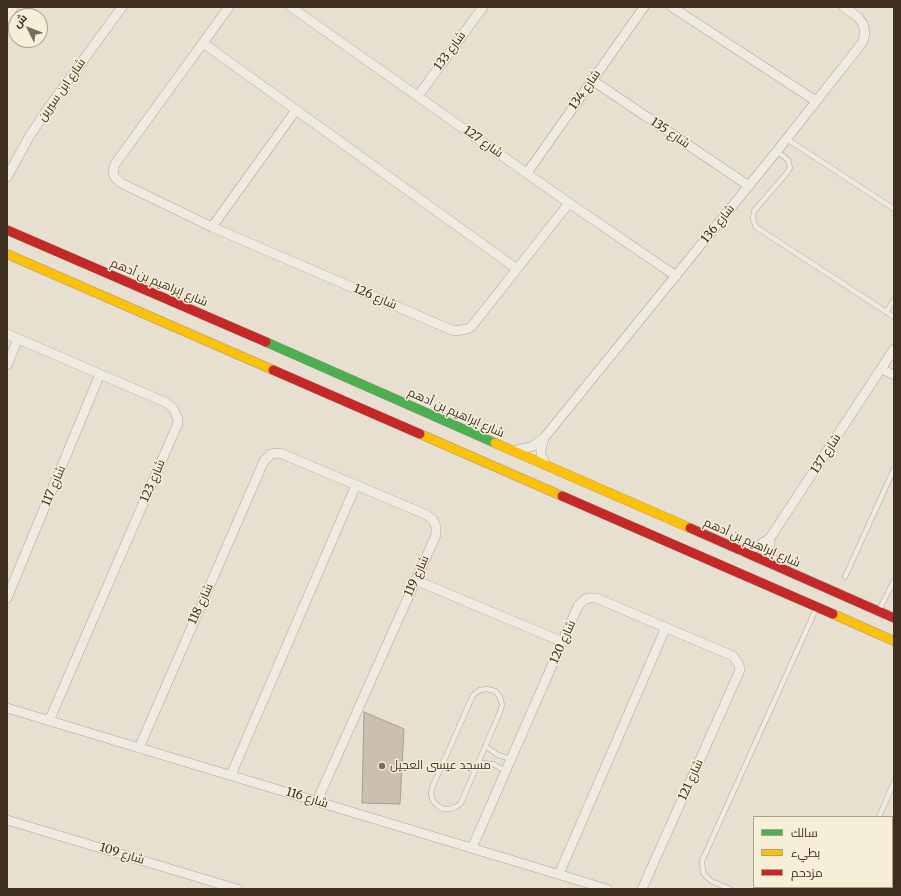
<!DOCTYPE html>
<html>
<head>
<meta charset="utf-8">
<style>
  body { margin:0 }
  #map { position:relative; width:901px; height:896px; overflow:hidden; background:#e7e0d1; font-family:Merriweather,Cairo,serif }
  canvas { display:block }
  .frame { position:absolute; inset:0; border:8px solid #3d2e20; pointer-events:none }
  .legend { position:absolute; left:753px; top:816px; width:140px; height:72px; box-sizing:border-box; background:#f7eed8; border:1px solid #ada18e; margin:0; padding:5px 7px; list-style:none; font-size:12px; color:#3d2e20 }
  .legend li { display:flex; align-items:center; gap:8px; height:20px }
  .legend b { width:20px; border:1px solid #ada18e }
  .north { position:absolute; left:8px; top:8px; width:40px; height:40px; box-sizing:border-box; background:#f7eed8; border:1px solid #ada18e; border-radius:50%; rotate:313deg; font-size:11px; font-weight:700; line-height:16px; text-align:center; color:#3d2e20 }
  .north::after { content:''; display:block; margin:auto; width:14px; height:18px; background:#786c5e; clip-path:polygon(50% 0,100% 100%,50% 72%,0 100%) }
</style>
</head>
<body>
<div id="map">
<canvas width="901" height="896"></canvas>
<div class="frame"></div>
<ul class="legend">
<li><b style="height:5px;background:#4caf50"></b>سالك</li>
<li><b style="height:5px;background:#ffc107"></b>بطيء</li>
<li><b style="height:5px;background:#c62828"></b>مزدحم</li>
</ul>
<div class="north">ش</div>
</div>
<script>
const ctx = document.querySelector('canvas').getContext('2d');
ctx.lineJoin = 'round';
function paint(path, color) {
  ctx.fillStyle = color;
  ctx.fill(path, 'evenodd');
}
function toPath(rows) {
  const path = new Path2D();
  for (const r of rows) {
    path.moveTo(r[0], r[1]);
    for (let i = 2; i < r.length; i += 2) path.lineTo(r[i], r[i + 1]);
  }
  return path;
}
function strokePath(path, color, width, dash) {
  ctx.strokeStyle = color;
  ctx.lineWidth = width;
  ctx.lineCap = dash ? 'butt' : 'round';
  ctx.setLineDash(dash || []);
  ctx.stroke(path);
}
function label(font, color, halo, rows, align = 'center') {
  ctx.font = font + ' Merriweather,Cairo,serif';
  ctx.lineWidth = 3;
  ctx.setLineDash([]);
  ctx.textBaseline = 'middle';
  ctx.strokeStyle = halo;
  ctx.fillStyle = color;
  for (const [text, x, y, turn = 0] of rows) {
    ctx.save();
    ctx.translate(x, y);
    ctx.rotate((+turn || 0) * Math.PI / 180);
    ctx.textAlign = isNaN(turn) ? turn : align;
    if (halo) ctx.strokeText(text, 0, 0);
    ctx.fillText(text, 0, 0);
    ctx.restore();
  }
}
const building = toPath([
  [364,712,404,729,400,804,362,803,364,712]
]);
const lane = toPath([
  [787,139,894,209],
  [777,151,788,160,790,168,786,174,754,211,753,220,756,227,894,317],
  [886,312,894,300],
  [845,577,894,469],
  [879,610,894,581],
  [487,689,495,691,500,697,502,705,500,712,461,803,456,807,450,809,443,809,438,806,433,801,431,794,432,788,473,695,480,690,487,689],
  [485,746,498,755,511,759],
  [479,763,493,764,506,771],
  [879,817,894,782],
  [730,889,711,881,703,873,702,861,816,609],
  [849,889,850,887]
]);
const street = toPath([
  [229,7,115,164,113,173,115,177,121,183,212,227,454,331,467,329,472,326,569,203],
  [291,7,569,203,676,276],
  [672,7,816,101],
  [7,19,13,7],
  [203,43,517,269],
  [592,80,749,186],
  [418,96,483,7],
  [527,173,644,7],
  [7,177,29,137,49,107,122,7],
  [212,227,296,110],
  [7,334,167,403,173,408,178,419,178,423,49,721],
  [7,365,18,339],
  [881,369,894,375],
  [544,438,541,449,541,455,546,465],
  [513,451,533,446,544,438,777,151,862,43,865,34,863,24,858,17,844,7],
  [770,538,770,553,775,566],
  [742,552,753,549,770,538,894,349],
  [415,580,563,642],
  [7,598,100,374],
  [7,708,607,889],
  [139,748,264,461,271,454,280,453,427,515,433,520,436,527,436,535,317,801],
  [231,775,356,485],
  [7,820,237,889],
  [472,848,578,606,584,600,588,598,596,598,733,656,739,665,740,670,642,889],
  [559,874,666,627]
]);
const fast = toPath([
  [266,342,495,443]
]);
const slow = toPath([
  [7,254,273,370],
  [420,434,562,496],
  [495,443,690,528],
  [833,614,894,641]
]);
const jam = toPath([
  [7,230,266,342],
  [273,370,420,434],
  [562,496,833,614],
  [690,528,894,618]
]);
const markers = [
  [382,766,4,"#786c5e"]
];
const streetNames = [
  ["شارع 133",450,51,-54],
  ["شارع ابن سيرين",62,90,-55],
  ["شارع 134",585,90,-55],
  ["شارع 135",670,133,34],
  ["شارع 127",483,142,35],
  ["شارع 136",718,224,-51],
  ["شارع إبراهيم بن أدهم",159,283,23],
  ["شارع 126",375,297,23],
  ["شارع إبراهيم بن أدهم",456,413,24],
  ["شارع 137",826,454,-57],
  ["شارع 123",153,481,-67],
  ["شارع 117",54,486,-67],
  ["شارع إبراهيم بن أدهم",752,543,24],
  ["شارع 119",417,576,-66],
  ["شارع 118",201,604,-66],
  ["شارع 120",563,642,-66],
  ["شارع 121",691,780,-66],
  ["شارع 116",307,798,17],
  ["شارع 109",122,854,17]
];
const poiNames = [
  ["مسجد عيسى العجيل",390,766]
];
paint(building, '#cbbfb2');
strokePath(building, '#a89c90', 1);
strokePath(lane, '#ada599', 5.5);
strokePath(street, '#ada599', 10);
strokePath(fast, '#9c958a', 10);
strokePath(slow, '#9c958a', 10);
strokePath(jam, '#9c958a', 10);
strokePath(lane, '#efebe3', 4.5);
strokePath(street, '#efebe3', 9);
strokePath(fast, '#4caf50', 9);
strokePath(slow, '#ffc107', 9);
strokePath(jam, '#c62828', 9);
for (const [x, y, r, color] of markers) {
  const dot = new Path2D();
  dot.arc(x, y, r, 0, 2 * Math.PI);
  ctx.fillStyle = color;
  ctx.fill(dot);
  strokePath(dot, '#f7eed8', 1.5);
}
label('12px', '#3d2e20', '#f7eed8', streetNames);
label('12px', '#3d2e20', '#f7eed8', poiNames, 'left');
</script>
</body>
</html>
